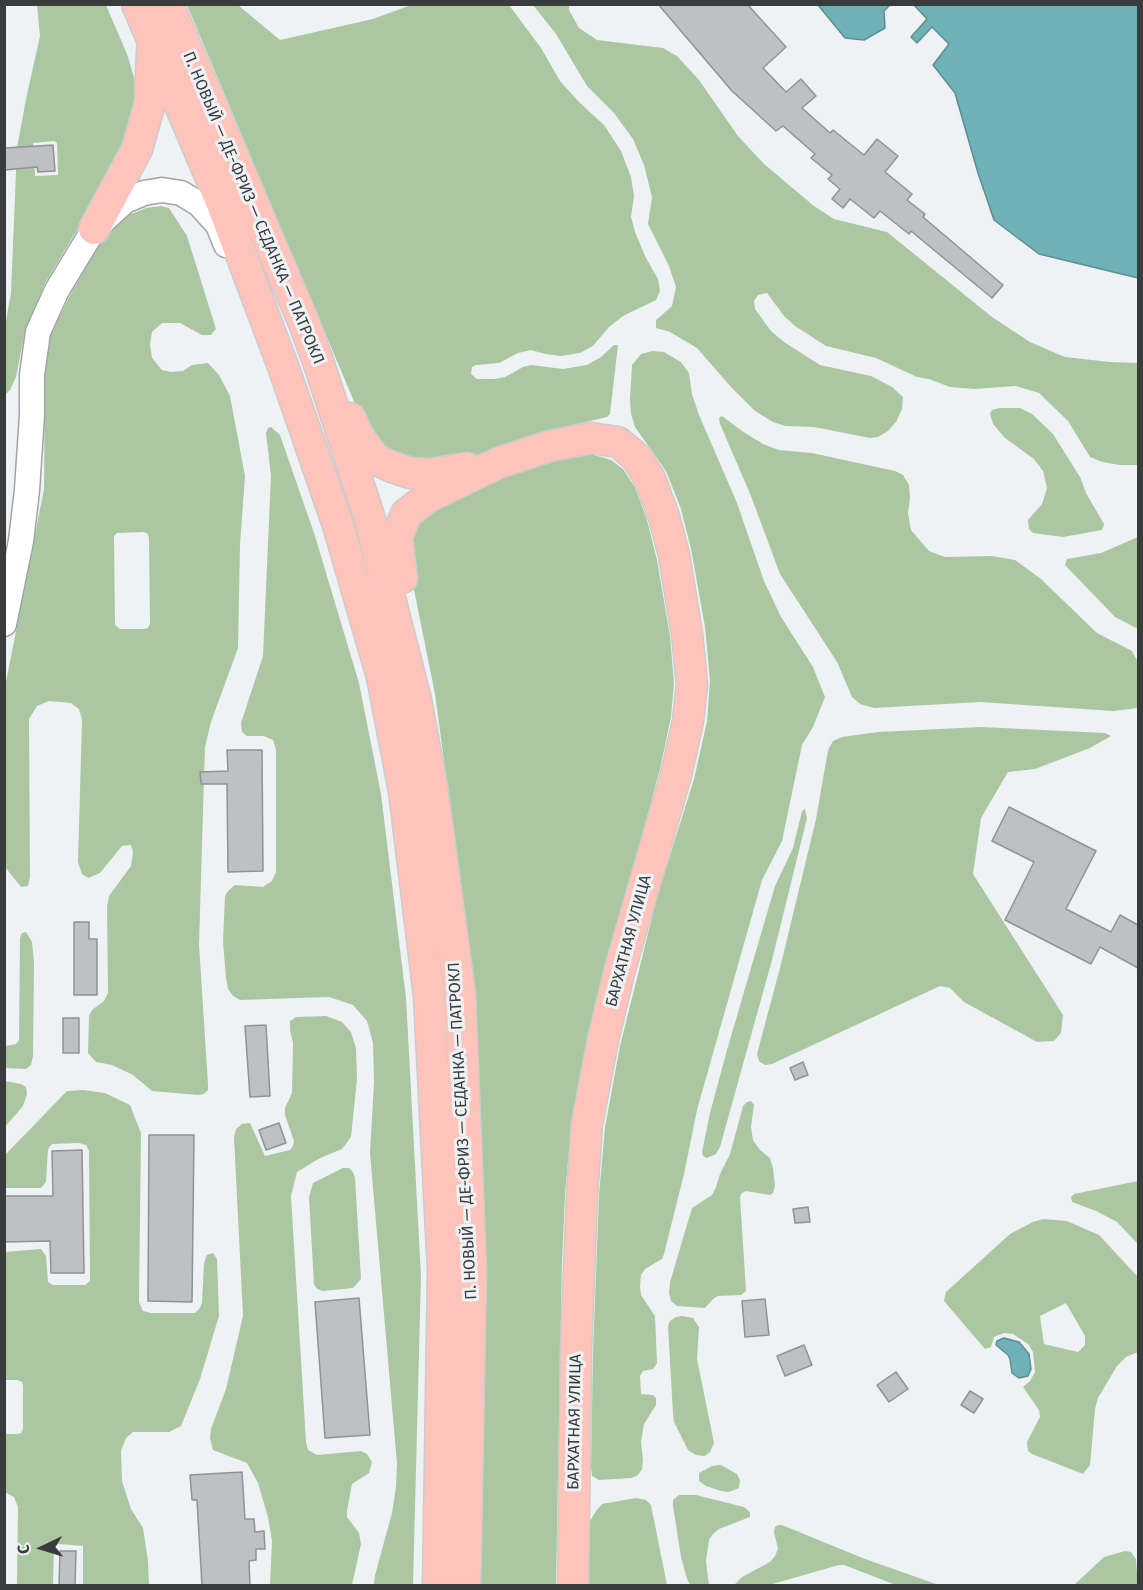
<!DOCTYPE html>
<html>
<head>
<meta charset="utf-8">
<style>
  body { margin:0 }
  #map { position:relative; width:1143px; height:1590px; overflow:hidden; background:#eff2f4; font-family:"Fira Sans",sans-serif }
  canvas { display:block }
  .frame { position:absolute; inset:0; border:6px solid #3a3b3c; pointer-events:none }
  .north { position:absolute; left:12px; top:1518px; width:60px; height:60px; -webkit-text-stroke:4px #eff2f4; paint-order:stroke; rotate:266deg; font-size:16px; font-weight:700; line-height:24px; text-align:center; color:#3a3b3c }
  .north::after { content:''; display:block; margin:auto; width:21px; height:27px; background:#3a3b3c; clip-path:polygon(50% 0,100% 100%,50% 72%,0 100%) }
</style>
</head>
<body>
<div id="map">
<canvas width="1143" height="1590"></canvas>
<div class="frame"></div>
<div class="north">С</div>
</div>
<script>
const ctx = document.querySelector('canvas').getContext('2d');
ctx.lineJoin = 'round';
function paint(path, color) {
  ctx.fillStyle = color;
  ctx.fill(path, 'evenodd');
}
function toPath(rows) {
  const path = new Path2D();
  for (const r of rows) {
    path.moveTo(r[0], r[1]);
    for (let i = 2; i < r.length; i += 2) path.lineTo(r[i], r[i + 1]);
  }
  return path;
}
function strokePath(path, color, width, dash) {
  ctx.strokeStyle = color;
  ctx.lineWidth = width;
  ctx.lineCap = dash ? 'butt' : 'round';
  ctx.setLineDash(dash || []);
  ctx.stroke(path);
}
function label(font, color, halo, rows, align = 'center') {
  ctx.font = font + ' "Fira Sans",sans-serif';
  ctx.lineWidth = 6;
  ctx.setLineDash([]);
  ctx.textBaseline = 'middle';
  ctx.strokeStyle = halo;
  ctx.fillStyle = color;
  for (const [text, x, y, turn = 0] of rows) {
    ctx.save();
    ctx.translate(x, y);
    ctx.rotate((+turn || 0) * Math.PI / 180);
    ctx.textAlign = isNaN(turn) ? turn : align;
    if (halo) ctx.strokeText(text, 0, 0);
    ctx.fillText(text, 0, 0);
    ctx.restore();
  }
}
const green = toPath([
  [37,5,106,5,127,54,134,77,135,101,123,146,83,220,45,283,25,331,16,377,10,390,5,395,5,326,11,293,17,148,26,99,40,36],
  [54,141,57,143,58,175,35,176,33,143],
  [187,5,238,5,280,40,373,19,411,5,509,5,541,48,560,81,579,102,604,125,621,151,631,177,634,196,631,217,635,232,646,258,658,279,660,291,656,300,623,316,609,327,593,346,580,353,561,356,545,354,531,350,518,353,499,363,476,365,472,367,471,374,477,379,494,379,505,377,523,367,531,365,563,369,587,365,601,357,614,345,618,345,610,414,607,417,565,427,486,453,431,464,394,458,366,430],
  [533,5,569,5,569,10,579,28,597,40,663,48,677,56,699,80,738,136,764,164,814,206,834,219,887,232,992,317,1030,342,1065,357,1110,362,1138,363,1138,465,1120,465,1102,462,1090,457,1068,421,1039,393,1016,386,974,389,950,387,929,379,917,377,876,358,826,346,795,326,784,316,767,293,758,295,754,301,755,309,771,331,784,342,820,365,871,376,892,387,903,397,902,409,896,422,888,431,878,437,870,438,814,427,785,426,773,422,755,411,731,387,697,348,670,332,656,328,656,320,672,306,676,287,669,266,648,224,652,197,644,165,633,139,614,113,587,86,556,34],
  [161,206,169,208,187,236,216,329,211,335,202,335,180,323,162,323,152,332,150,344,152,358,162,370,171,372,183,371,192,365,208,363,219,375,230,396,245,476,240,545,238,648,211,722,205,747,199,944,208,1084,208,1090,204,1094,198,1095,152,1091,133,1075,112,1065,96,1062,88,1053,89,1016,92,1010,104,1001,108,993,107,906,109,896,131,866,133,852,131,845,122,846,100,873,88,878,82,874,78,862,82,720,79,709,71,703,49,701,37,706,29,719,30,877,28,886,21,887,5,867,5,687,44,489,45,373,50,337,70,295,104,237,129,215,146,208],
  [144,532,148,534,149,539,150,624,148,628,144,629,120,629,115,625,114,536,117,533],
  [652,351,664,352,681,362,689,373,692,394,699,415,737,503,764,581,781,617,813,667,825,697,813,727,802,745,782,841,762,880,697,1110,684,1174,664,1254,662,1259,645,1269,641,1275,640,1286,641,1295,655,1316,657,1363,653,1369,643,1371,640,1376,641,1394,653,1395,656,1398,656,1405,644,1424,641,1442,643,1459,642,1469,638,1475,632,1478,599,1480,592,1476,591,1467,593,1351,599,1195,605,1127,620,1046,638,974,657,897,694,779,707,721,710,681,705,627,691,549,681,509,666,471,635,427,631,414,630,399,632,365,641,354],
  [999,408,1020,408,1032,414,1053,434,1080,477,1086,493,1104,524,1102,530,1063,537,1033,533,1029,529,1028,520,1042,504,1047,488,1043,471,1034,459,1005,438,993,424,990,414,992,410],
  [722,416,742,431,763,444,779,450,812,453,895,471,903,475,909,485,910,498,908,513,911,530,929,551,945,557,992,556,1015,560,1041,579,1097,633,1132,651,1138,662,1138,708,1113,711,980,702,874,708,860,704,852,697,837,662,780,574,751,496,720,424,719,418],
  [271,427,280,435,315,536,359,683,381,794,406,998,421,1276,413,1585,374,1585,375,1575,392,1513,396,1487,397,1464,370,1153,374,1082,373,1043,367,1021,353,1005,329,997,240,1000,233,996,228,989,226,978,223,942,225,896,228,891,235,885,263,887,272,881,276,872,276,750,273,740,264,736,247,736,242,732,241,723,263,656,271,476,266,433,268,428],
  [591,454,611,460,623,469,635,487,647,520,657,560,670,636,674,683,671,717,660,769,588,1035,572,1121,565,1194,562,1263,556,1585,480,1585,487,1270,475,992,435,694,408,560,415,521,504,474,574,455],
  [1138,537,1138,629,1115,617,1065,565,1067,559,1101,553],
  [981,727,1105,733,1111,736,1090,748,1035,769,1008,772,981,818,973,874,1063,1015,1061,1033,1054,1041,1037,1042,964,1002,950,988,940,986,772,1064,765,1065,759,1061,757,1054,781,964,816,819,828,750,833,741,842,737,878,732],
  [805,809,807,818,772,960,720,1147,716,1154,707,1158,703,1156,702,1152,710,1113,727,1050,775,886,793,848,802,811],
  [26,932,32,942,34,962,33,1056,31,1065,26,1069,5,1068,5,1046,16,1044,19,1040,20,938,22,933],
  [326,1016,342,1022,351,1032,356,1048,357,1079,351,1137,342,1149,320,1158,297,1172,291,1196,306,1442,308,1450,317,1455,361,1451,367,1454,372,1462,369,1473,352,1484,347,1511,347,1517,359,1533,361,1544,352,1585,270,1585,272,1541,268,1517,258,1483,247,1463,213,1450,210,1438,211,1429,226,1389,243,1316,234,1137,236,1129,242,1124,250,1123,265,1156,290,1150,293,1146,294,1141,285,1115,285,1108,292,1093,293,1043,290,1030,290,1021,296,1017],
  [5,1081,21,1084,26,1087,27,1094,23,1106,5,1127],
  [83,1090,105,1093,130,1105,141,1133,139,1302,143,1311,151,1313,195,1313,200,1308,202,1303,204,1263,207,1255,213,1253,217,1259,219,1316,200,1379,181,1426,169,1432,133,1432,126,1438,121,1451,122,1481,131,1509,143,1528,148,1561,149,1585,83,1585,83,1546,59,1544,55,1545,54,1549,53,1585,17,1585,18,1507,14,1497,5,1492,4,1434,17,1434,21,1433,23,1429,23,1386,22,1382,17,1380,5,1380,5,1252,41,1249,46,1256,48,1282,53,1285,85,1285,90,1281,89,1151,86,1145,79,1143,52,1144,48,1149,46,1182,41,1188,5,1188,5,1155,67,1091],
  [751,1101,754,1105,751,1127,753,1140,760,1150,770,1158,773,1168,775,1186,773,1193,770,1195,746,1191,742,1193,740,1197,746,1291,741,1295,718,1296,713,1299,705,1308,677,1306,671,1301,669,1293,670,1282,692,1208,712,1195,716,1187,720,1174,730,1154,743,1106,747,1102],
  [343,1168,349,1168,353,1172,355,1178,361,1279,353,1288,323,1291,317,1289,314,1284,309,1197,313,1183],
  [1138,1181,1138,1244,1117,1222,1096,1211,1072,1202,1071,1197,1074,1194],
  [1043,1219,1067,1221,1099,1235,1138,1277,1138,1352,1126,1357,1117,1366,1098,1398,1095,1409,1090,1465,1083,1474,1032,1454,1028,1451,1027,1442,1040,1417,1039,1410,1023,1387,1030,1381,1035,1372,1033,1352,1028,1344,1013,1334,1004,1333,994,1337,991,1347,985,1349,944,1301,946,1292,1010,1234,1033,1222],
  [1066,1303,1085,1336,1085,1345,1078,1352,1044,1344,1040,1316],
  [682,1316,693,1318,699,1327,697,1359,714,1443,710,1452,705,1456,696,1455,688,1450,674,1422,673,1414,668,1326,670,1321,676,1317],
  [721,1465,737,1474,740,1480,739,1488,729,1492,721,1491,706,1486,699,1481,699,1473,712,1466],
  [679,1495,696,1495,744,1507,750,1512,750,1517,719,1529,713,1534,709,1540,706,1561,709,1585,690,1585,687,1579,681,1557,673,1506,673,1500],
  [636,1498,646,1500,651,1505,667,1585,588,1585,590,1521,596,1511,602,1504],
  [778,1525,782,1525,865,1559,939,1585,896,1585,844,1565,839,1565,769,1585,734,1585,742,1577,770,1562,775,1556,778,1549,774,1532,775,1527],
  [1125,1551,1131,1552,1136,1559,1138,1585,1074,1585,1104,1557]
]);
const water = toPath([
  [818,5,890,5,884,11,885,28,864,40,845,38,818,5],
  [914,5,1138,5,1138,278,1039,254,994,220,978,173,955,93,933,65,949,44,932,27,917,43,911,37,927,19,914,5],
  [1004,1338,1019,1342,1029,1354,1031,1369,1028,1376,1019,1378,1012,1373,1010,1359,1008,1355,996,1345,997,1341,1004,1338]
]);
const building = toPath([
  [658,4,747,4,786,47,763,68,786,92,801,79,816,96,802,108,830,133,833,130,864,155,877,139,898,156,885,172,912,194,907,200,925,214,923,217,1003,285,992,298,911,231,909,234,880,211,874,218,850,199,843,208,832,199,840,189,828,179,832,175,811,158,815,154,783,126,776,131,732,91,658,4],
  [53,145,55,171,38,172,37,167,4,170,4,148,53,145],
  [227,750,262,750,263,871,228,872,227,784,201,784,200,772,228,771,227,750],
  [1009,807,1096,851,1066,909,1111,932,1120,915,1138,925,1138,968,1100,947,1091,964,1005,920,1034,862,992,841,1009,807],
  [74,922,89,922,89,939,97,939,97,995,74,995,74,922],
  [63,1018,79,1018,79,1053,63,1053,63,1018],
  [266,1025,270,1096,250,1097,245,1026,266,1025],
  [803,1062,808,1075,795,1080,790,1068,803,1062],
  [279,1123,286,1143,266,1150,259,1130,279,1123],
  [149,1135,194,1135,192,1302,148,1301,149,1135],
  [82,1150,84,1273,51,1273,50,1241,4,1242,4,1196,53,1196,52,1151,82,1150],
  [808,1207,810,1222,795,1223,793,1209,808,1207],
  [359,1298,370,1435,325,1438,315,1302,359,1298],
  [765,1299,769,1335,745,1337,742,1301,765,1299],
  [804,1345,812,1365,785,1376,777,1356,804,1345],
  [896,1372,908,1389,889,1402,877,1385,896,1372],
  [970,1391,983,1399,974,1413,961,1405,970,1391],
  [242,1472,245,1519,254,1519,255,1532,264,1531,265,1549,256,1549,256,1560,249,1561,250,1586,202,1586,197,1500,192,1500,190,1475,242,1472],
  [60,1551,76,1551,75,1586,59,1586,60,1551]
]);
const minor = toPath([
  [4,624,21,541,27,490,32,415,32,375,38,332,57,290,94,229,125,201,144,193,162,190,181,193,199,204,218,225,226,245]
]);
const major = toPath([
  [137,4,222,204,284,369,338,525,382,677,404,791,429,996,443,1271,438,1586],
  [168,4,304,323,318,361,369,516,416,700,432,787,460,994,471,1271,465,1586],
  [94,229,137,149,150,103,152,50],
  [350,418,359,437,372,455,377,460,392,467,410,473,431,474,467,468],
  [402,578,397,537,406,514,428,497,498,463,550,446,591,438,618,442,637,458,650,479,664,517,674,555,687,634,692,684,688,721,676,775,620,969,603,1040,587,1124,582,1195,576,1351,573,1586]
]);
const streetNames = [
  ["П. НОВЫЙ — ДЕ-ФРИЗ — СЕДАНКА — ПАТРОКЛ",253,208,67],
  ["БАРХАТНАЯ УЛИЦА",629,941,-75],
  ["П. НОВЫЙ — ДЕ-ФРИЗ — СЕДАНКА — ПАТРОКЛ",463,1131,-93],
  ["БАРХАТНАЯ УЛИЦА",575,1422,-89]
];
paint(green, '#abc7a2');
paint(water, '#6eb1b7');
strokePath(water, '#5e8e92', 1.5);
paint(building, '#bec0c3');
strokePath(building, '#909294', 1.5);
strokePath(minor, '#a1a3a5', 27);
strokePath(major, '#ccc', 33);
strokePath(minor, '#fff', 24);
strokePath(major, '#fec4bb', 30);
label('16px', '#3a3b3c', '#eff2f4', streetNames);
</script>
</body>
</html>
